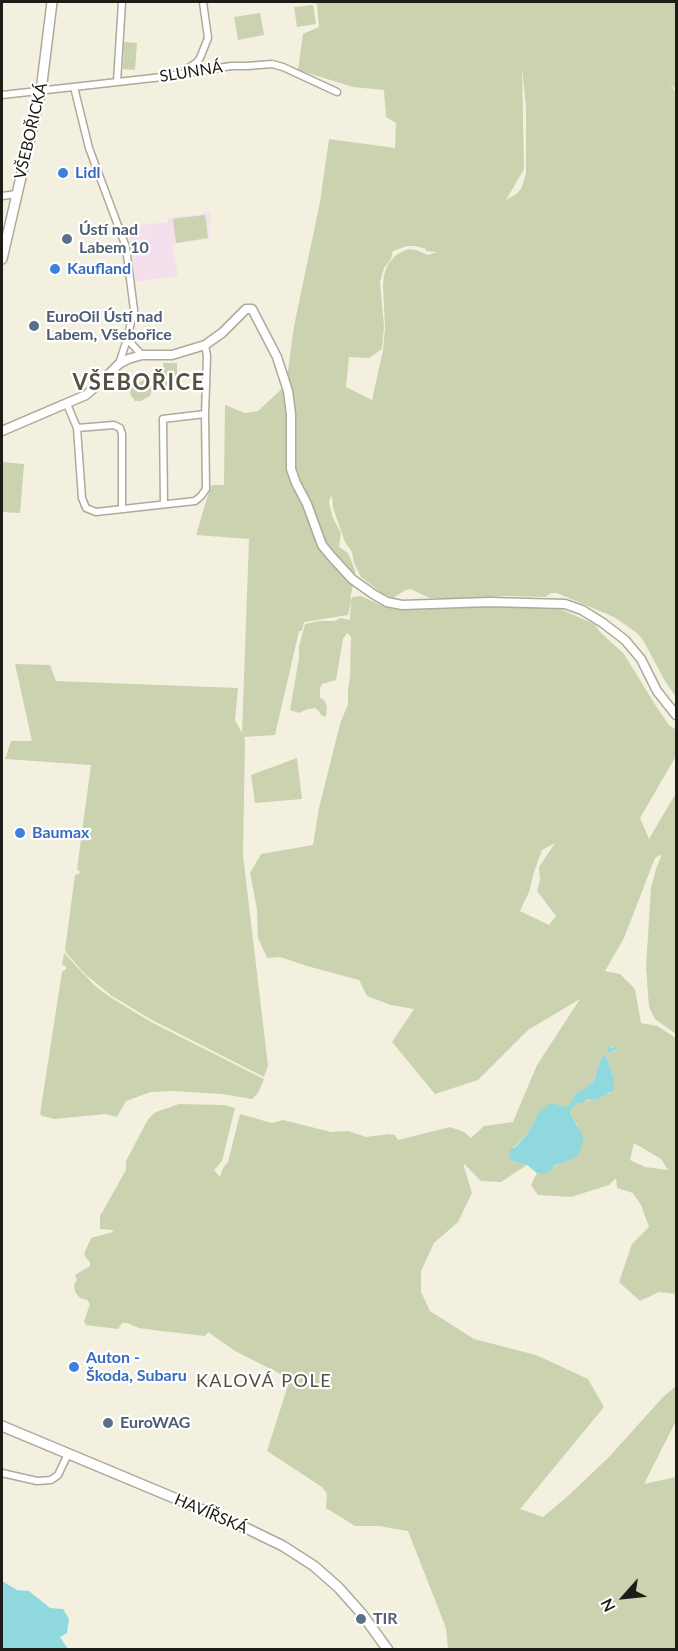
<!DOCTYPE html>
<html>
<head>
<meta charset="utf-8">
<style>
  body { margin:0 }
  #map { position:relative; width:678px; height:1651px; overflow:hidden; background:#f4f0e0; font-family:Lato,sans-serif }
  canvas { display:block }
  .frame { position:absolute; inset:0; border:3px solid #1d1c16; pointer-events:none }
  .north { position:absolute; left:594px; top:1567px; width:60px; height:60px; -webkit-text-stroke:4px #fff; paint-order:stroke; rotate:243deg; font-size:16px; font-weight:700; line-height:24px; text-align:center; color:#1d1c16 }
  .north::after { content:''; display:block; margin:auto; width:21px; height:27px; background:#1d1c16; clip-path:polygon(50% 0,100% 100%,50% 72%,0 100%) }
</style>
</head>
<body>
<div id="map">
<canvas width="678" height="1651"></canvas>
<div class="frame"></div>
<div class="north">N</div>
</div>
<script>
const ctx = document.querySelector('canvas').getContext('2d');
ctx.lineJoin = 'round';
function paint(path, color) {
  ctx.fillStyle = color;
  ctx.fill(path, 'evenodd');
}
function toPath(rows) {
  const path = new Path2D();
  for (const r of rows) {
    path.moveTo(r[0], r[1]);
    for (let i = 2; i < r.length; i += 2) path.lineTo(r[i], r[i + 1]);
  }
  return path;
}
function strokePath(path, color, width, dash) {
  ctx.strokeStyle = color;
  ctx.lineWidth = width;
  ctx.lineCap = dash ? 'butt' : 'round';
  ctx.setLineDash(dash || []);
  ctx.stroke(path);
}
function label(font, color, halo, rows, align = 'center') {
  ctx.font = font + ' Lato,sans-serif';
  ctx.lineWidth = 4.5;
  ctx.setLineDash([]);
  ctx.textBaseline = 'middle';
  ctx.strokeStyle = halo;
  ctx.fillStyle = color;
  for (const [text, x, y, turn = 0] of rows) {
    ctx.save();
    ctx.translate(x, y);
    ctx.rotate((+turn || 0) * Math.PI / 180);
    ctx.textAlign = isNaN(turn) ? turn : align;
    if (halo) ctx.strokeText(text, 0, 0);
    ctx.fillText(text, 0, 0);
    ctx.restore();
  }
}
const education = toPath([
  [210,213,209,239,172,244,178,276,135,282,131,242,127,227,168,222,168,218]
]);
const green = toPath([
  [305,2,676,2,676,90,670,83,676,93,676,697,665,681,643,640,637,633,614,617,557,593,551,593,545,597,506,596,466,599,430,598,410,589,404,591,393,598,383,594,361,577,354,563,352,552,345,542,333,508,332,496,330,498,329,503,333,518,341,533,339,547,348,553,355,570,354,585,353,585,350,600,353,597,361,596,385,607,402,610,475,607,525,607,560,609,567,612,594,624,601,633,624,654,654,703,669,725,676,730,676,756,640,818,649,839,676,793,676,1034,655,1019,649,1007,646,967,651,888,656,869,662,854,655,858,624,938,605,971,620,974,635,989,641,1023,657,1026,676,1038,676,1294,659,1292,640,1301,619,1282,632,1244,649,1227,641,1205,633,1193,617,1188,616,1178,609,1185,571,1197,538,1195,531,1185,537,1173,540,1174,561,1163,578,1126,571,1115,570,1110,573,1106,577,1103,591,1100,610,1093,614,1079,606,1056,606,1054,617,1050,614,1047,608,1048,608,1050,600,1060,594,1081,567,1107,557,1105,540,1110,529,1131,516,1146,513,1147,512,1161,527,1165,501,1182,481,1181,464,1164,464,1167,472,1193,458,1222,434,1243,421,1271,421,1292,430,1311,474,1339,536,1355,588,1379,604,1407,520,1509,543,1517,568,1496,609,1457,663,1397,676,1386,676,1421,644,1484,676,1477,676,1649,448,1649,446,1628,408,1531,379,1526,355,1526,326,1508,327,1494,322,1487,267,1451,290,1379,235,1351,208,1332,205,1336,161,1331,139,1328,127,1323,122,1323,118,1329,86,1325,84,1321,90,1304,87,1300,80,1298,75,1292,74,1284,77,1280,75,1275,90,1266,90,1262,86,1258,84,1254,91,1238,113,1232,112,1230,100,1229,100,1216,126,1170,126,1161,146,1123,150,1117,156,1112,179,1104,224,1105,235,1108,222,1161,214,1170,220,1177,223,1168,228,1162,240,1114,272,1123,283,1120,331,1132,348,1131,366,1137,389,1134,395,1135,398,1140,450,1127,464,1132,471,1138,484,1126,513,1122,537,1065,580,999,528,1030,478,1080,435,1094,392,1042,414,1009,391,1005,367,996,359,980,307,966,280,957,267,958,258,938,257,909,250,873,261,854,313,845,319,808,340,724,348,704,348,690,350,676,351,637,347,633,343,639,336,680,322,684,320,688,320,698,324,700,327,706,326,717,321,715,319,711,315,708,308,709,299,713,290,710,299,658,299,647,305,624,319,621,335,621,340,618,350,620,351,601,348,615,304,622,302,631,299,631,275,735,244,737,245,741,243,855,268,1066,264,1077,152,1020,112,996,86,975,67,954,65,950,75,875,79,874,80,872,77,869,91,765,5,759,11,741,32,741,15,664,50,665,56,681,238,688,235,720,242,733,249,539,196,535,207,498,212,485,224,485,225,405,245,413,258,411,286,385,294,326,320,202,329,139,395,148,396,123,386,117,384,90,353,87,298,70,303,34,319,27,317,4],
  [522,68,526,107,526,174,521,189,516,194,506,200,524,169],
  [407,246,416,246,426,249,426,251,437,252,428,255,416,250,408,249,396,255,388,264,384,275,383,285,385,328,383,350,372,400,346,387,349,357,369,358,382,349,384,326,380,282,384,268,391,259,393,251],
  [555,843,539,867,540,880,537,891,556,916,549,925,520,911,529,892,534,872,542,850],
  [634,1143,661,1159,668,1170,645,1167,630,1160],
  [313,5,316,24,297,27,294,7],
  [260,13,264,35,238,40,234,17],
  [124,42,137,43,135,70,123,69],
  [205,215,208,238,176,243,173,219],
  [163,363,177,363,177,387,164,387],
  [149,377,153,388,150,396,141,401,135,401,130,394,131,386],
  [2,462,24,464,20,513,2,512],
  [297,758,302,799,255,803,251,775],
  [64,953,95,986,110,997,151,1022,264,1079,258,1093,252,1099,222,1094,173,1091,151,1092,126,1101,117,1117,105,1114,55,1119,42,1116,40,1114,62,972,66,969,66,966,62,965]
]);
const water = toPath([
  [615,1045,618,1049,606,1054,606,1056,614,1079,614,1087,612,1091,598,1099,587,1100,581,1103,577,1103,570,1110,571,1115,582,1134,583,1141,580,1151,576,1157,554,1166,550,1172,540,1174,537,1173,527,1165,512,1161,509,1156,511,1149,517,1146,529,1131,540,1110,547,1107,550,1103,567,1107,572,1101,576,1093,582,1091,594,1081,600,1060,608,1050,608,1047,614,1048],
  [2,1581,17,1590,29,1591,50,1608,63,1609,69,1619,67,1633,60,1637,68,1649,2,1649]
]);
const street = toPath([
  [186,69,196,63,200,58,208,38,203,2],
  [117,82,122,2],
  [74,87,89,148,126,247,134,310,127,339,142,355],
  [2,95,162,77,231,66,247,66,272,64,283,67,337,92],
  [2,196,17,194],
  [119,364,127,339],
  [67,404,77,428,82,498,86,508,96,512,195,501,201,496,206,489,205,414,207,356,205,345],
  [77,428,114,425,120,428,122,434,122,508],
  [164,504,163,419,205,414],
  [2,1473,37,1481,51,1480,58,1475,68,1454]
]);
const secondary = toPath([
  [2,431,86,395,103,380,119,364,128,359,142,355,172,355,205,345,222,333,246,309,252,309,277,357,288,391,291,414,291,469,296,483,307,504,322,545,331,556,352,579,373,594,387,602,402,605,489,602,565,604,582,610,603,623,625,640,641,659,657,691,676,715]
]);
const primary = toPath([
  [2,259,41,91,52,2],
  [2,1426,246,1528,283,1546,314,1566,338,1587,362,1614,388,1650]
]);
const markers = [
  [63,173,6,"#3f7fe0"],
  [67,239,6,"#5c6f8a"],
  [55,269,6,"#3f7fe0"],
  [34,326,6,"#5c6f8a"],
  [20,833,6,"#3f7fe0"],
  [74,1367,6,"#3f7fe0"],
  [108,1423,6,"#5c6f8a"],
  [361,1619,6,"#5c6f8a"]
];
const streetNames = [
  ["SLUNNÁ",191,72,-9],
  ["VŠEBOŘICKÁ",31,131,-77],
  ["HAVÍŘSKÁ",211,1514,23]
];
const shopNames = [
  ["Lidl",75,173],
  ["Kaufland",67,269],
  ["Baumax",32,833],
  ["Auton -",86,1358],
  ["Škoda, Subaru",86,1376]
];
const serviceNames = [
  ["Ústí nad",79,230],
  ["Labem 10",79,248],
  ["EuroOil Ústí nad",46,317],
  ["Labem, Všebořice",46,335],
  ["EuroWAG",120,1423],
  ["TIR",373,1619]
];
const neighbourhoodNames = [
  ["KALOVÁ POLE",264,1381]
];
const districtNames = [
  ["VŠEBOŘICE",139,383]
];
paint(education, '#f4dfed');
paint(green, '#cad2b0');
paint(water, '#8fd8dd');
strokePath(street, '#adaa9b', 9);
strokePath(secondary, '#adaa9b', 11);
strokePath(primary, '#adaa9b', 12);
strokePath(street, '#fff', 6);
strokePath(secondary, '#fff', 8);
strokePath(primary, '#fff', 9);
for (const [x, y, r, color] of markers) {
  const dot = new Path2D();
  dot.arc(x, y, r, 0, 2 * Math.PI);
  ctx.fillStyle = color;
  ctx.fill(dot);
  strokePath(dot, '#fff', 2);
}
label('16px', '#1d1c16', '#fff', streetNames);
label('bold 16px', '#366cbe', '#fff', shopNames, 'left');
label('bold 16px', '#4e5e75', '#fff', serviceNames, 'left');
ctx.letterSpacing = '1.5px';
label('18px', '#545043', '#fff', neighbourhoodNames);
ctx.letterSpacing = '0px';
ctx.letterSpacing = '1.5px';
label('bold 22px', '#545043', '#fff', districtNames);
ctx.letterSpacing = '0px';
</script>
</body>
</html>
